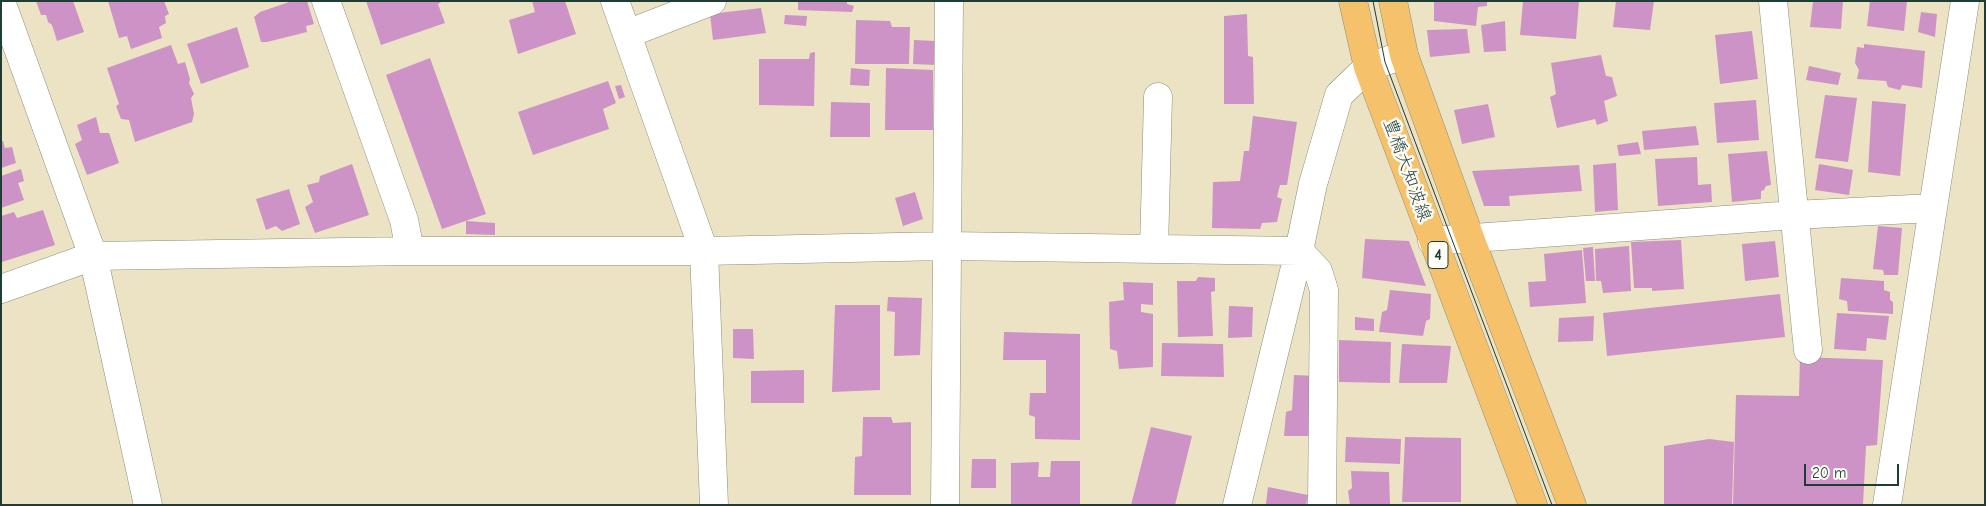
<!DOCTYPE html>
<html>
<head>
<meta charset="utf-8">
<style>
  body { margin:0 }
  #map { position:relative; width:1986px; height:506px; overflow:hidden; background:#ece3c4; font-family:"Comic Neue",sans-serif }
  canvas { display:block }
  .frame { position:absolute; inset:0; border:2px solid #1f3d34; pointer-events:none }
  .scale { position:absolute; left:1804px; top:464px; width:95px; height:22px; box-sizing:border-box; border:2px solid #1f3d34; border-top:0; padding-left:6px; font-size:15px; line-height:18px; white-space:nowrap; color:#1f3d34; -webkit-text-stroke:4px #fdfcf7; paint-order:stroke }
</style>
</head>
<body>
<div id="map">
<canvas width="1986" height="506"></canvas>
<div class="frame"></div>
<div class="scale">20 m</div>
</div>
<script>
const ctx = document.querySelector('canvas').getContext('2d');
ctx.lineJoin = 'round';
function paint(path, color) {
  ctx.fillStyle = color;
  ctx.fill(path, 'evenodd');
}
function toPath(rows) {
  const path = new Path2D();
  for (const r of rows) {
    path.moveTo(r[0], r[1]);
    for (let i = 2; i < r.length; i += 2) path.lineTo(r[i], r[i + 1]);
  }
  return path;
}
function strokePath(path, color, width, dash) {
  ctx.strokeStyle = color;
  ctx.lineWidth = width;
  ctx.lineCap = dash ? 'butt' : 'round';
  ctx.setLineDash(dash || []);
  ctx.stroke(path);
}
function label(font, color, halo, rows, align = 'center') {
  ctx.font = font + ' "Comic Neue","Klee One",sans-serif';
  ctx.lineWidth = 5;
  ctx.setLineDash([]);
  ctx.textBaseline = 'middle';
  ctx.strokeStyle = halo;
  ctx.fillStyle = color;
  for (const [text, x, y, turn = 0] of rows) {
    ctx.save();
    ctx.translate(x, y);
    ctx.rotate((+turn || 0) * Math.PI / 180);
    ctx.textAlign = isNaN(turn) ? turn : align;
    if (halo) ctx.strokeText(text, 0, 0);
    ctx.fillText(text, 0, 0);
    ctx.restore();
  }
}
const building = toPath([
  [36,1,73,1,84,32,57,41,52,25,48,22,46,15,41,15],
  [108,1,164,1,169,14,165,16,166,23,159,27,162,38,131,49,127,36,119,38],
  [292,1,307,1,314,24,306,26,307,32,267,42,261,42,254,17,260,12],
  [366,1,443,1,438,4,445,23,381,45],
  [532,1,565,1,576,34,518,54,509,20,535,12],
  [798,1,847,1,847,4,854,6,852,12,798,10],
  [1434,1,1487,1,1487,6,1478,7,1476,26,1434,21],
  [1523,1,1579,1,1576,39,1520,35],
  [1616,1,1654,1,1650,30,1613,27],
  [1813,1,1843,1,1841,29,1810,27],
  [1870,1,1907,1,1904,31,1867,26],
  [761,8,766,33,713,40,710,14],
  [1921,12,1937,14,1935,37,1918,32],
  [1247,14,1248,56,1253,57,1254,104,1224,104,1224,16],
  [785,15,807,16,806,26,784,24],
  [856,20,890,21,892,27,910,27,909,64,855,64],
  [1505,21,1506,51,1484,52,1481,25],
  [237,27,249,67,201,84,187,44],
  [1467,29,1470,53,1430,57,1427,30],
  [1752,31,1758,79,1720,84,1715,35],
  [914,40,935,41,936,65,913,64],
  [1864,44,1925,51,1922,88,1902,85,1900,90,1888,87,1886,81,1857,79,1859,70,1855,63,1857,47,1864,48],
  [171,45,178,64,185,62,190,79,189,83,194,94,191,98,194,114,192,122,135,142,129,120,121,119,116,106,119,104,107,68],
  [815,52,814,106,759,105,759,59,809,59,810,53],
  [1601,55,1606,76,1612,77,1617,96,1604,101,1608,121,1597,125,1595,119,1557,128,1550,97,1556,94,1551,63],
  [430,58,486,214,442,229,386,75],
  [1809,66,1841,73,1838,85,1806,80],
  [851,68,870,70,869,86,850,85],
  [886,68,933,70,933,130,885,130],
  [608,81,616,103,603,109,609,129,533,155,518,112],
  [621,85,625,97,619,99,615,86],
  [1825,95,1857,98,1848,162,1815,158],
  [1756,100,1759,140,1717,143,1714,103],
  [1872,101,1906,104,1900,176,1868,172],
  [831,102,870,103,870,137,830,137],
  [1488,104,1495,137,1462,144,1454,110],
  [1253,116,1297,122,1287,185,1280,185,1277,197,1282,199,1277,222,1262,223,1260,229,1212,228,1213,182,1240,181,1244,151,1249,151],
  [96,117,100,133,109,133,119,163,87,175,75,144,82,140,77,125],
  [1696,126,1699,145,1644,150,1642,131],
  [1,141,3,141,5,148,12,147,16,163,1,168],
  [1638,142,1641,154,1619,156,1617,145],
  [1767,151,1771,185,1766,186,1764,190,1761,191,1761,199,1732,202,1728,154],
  [1697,157,1698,185,1711,184,1712,202,1658,206,1655,159],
  [1616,163,1618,210,1595,212,1593,165],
  [352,164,369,215,315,233,305,207,313,202,307,185,319,182,320,176],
  [1819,164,1853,170,1849,195,1815,190],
  [1579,165,1582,191,1509,196,1510,206,1484,206,1472,171],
  [21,169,24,181,18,183,24,200,1,208,1,176],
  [289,189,300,224,282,231,276,226,266,230,256,199],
  [915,192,923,219,903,226,895,198],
  [43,210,55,245,2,262,1,216,14,212,17,218],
  [466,221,495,223,495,235,466,234],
  [1878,226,1902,228,1898,275,1884,275,1883,270,1873,269],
  [1365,239,1409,241,1426,286,1362,278],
  [1681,240,1684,289,1652,291,1652,288,1634,288,1631,242],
  [1775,241,1779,277,1745,281,1742,244],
  [1629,246,1631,291,1603,293,1601,281,1596,281,1595,249],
  [1593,247,1595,281,1586,281,1583,248],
  [1582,250,1586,303,1530,307,1528,282,1546,281,1544,254],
  [1198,277,1215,278,1215,291,1211,292,1213,336,1178,337,1177,281,1196,281],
  [1841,278,1884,281,1884,290,1890,292,1890,300,1893,302,1893,314,1848,311,1847,301,1839,299],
  [1123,282,1153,283,1153,305,1141,304,1141,312,1153,314,1153,367,1119,369,1117,351,1110,349,1109,302,1124,300],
  [1390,290,1431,294,1430,319,1426,321,1423,336,1379,332,1382,312,1387,310],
  [1780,294,1785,337,1607,356,1603,313],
  [888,297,922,298,920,355,894,356,895,312,887,311],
  [835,305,880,305,880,390,832,392],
  [1229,306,1253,307,1252,337,1228,338],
  [1837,313,1889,316,1886,340,1867,338,1866,351,1834,349],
  [1594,316,1593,341,1558,342,1559,318],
  [1355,317,1374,319,1374,331,1355,330],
  [733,329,753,329,754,359,733,358],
  [1004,332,1080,334,1080,440,1035,439,1035,417,1029,415,1030,393,1046,393,1046,360,1003,360],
  [1339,340,1391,342,1390,383,1339,382],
  [1162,343,1223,344,1224,377,1161,376],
  [1402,344,1451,346,1447,383,1399,383],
  [1800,357,1883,360,1877,445,1866,446,1863,505,1733,505,1736,395,1799,396],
  [804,370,804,403,751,403,751,371],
  [1294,375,1316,376,1310,436,1284,436,1286,412,1292,410],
  [863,417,891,417,893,423,911,422,911,495,854,495,855,457,862,456],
  [1151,427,1192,436,1175,505,1131,505],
  [1346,437,1401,439,1400,464,1345,462],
  [1405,437,1461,438,1461,502,1402,502],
  [1709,439,1734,442,1732,505,1664,505,1664,446],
  [972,459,996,459,996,488,971,488],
  [1051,461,1080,461,1080,505,1011,505,1011,463,1039,462,1038,477,1050,477],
  [1351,471,1389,472,1390,505,1350,505,1348,491,1352,488],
  [1268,487,1308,495,1306,505,1266,504]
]);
const minor = toPath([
  [1,1,93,256,148,505],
  [326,1,404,220,410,251],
  [615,1,704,251,714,505],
  [1773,1,1808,350],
  [627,34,712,1],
  [1432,241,1794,215,1932,208],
  [1154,249,1158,97],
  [1,289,93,256,410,251,704,251,947,246,1299,251,1318,271,1324,290,1322,505],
  [945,505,949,1],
  [1237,505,1299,251,1313,184,1339,95,1368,67,1404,55],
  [1887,505,1965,1]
]);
const major = toPath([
  [1353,1,1368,67,1533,505],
  [1393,1,1404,55,1431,130,1470,238,1572,505]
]);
const tram = toPath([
  [1373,1,1385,62,1552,505]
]);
const shields = [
  [1438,255,20]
];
const shieldNames = [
  ["4",1438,255]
];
const streetNames = [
  ["豊橋大知波線",1407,170,70]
];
paint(building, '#cd93c6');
strokePath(minor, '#86907c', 29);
strokePath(major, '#86907c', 29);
strokePath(minor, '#fff', 28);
strokePath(major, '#f6c16b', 28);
strokePath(tram, '#1f3d34', 1);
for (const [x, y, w] of shields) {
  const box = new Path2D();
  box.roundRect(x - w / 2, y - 13.5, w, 27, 4);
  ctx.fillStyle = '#fdfcf7';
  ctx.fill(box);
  strokePath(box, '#1f3d34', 1);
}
label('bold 16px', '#1f3d34', null, shieldNames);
label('18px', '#1f3d34', '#fdfcf7', streetNames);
</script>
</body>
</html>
